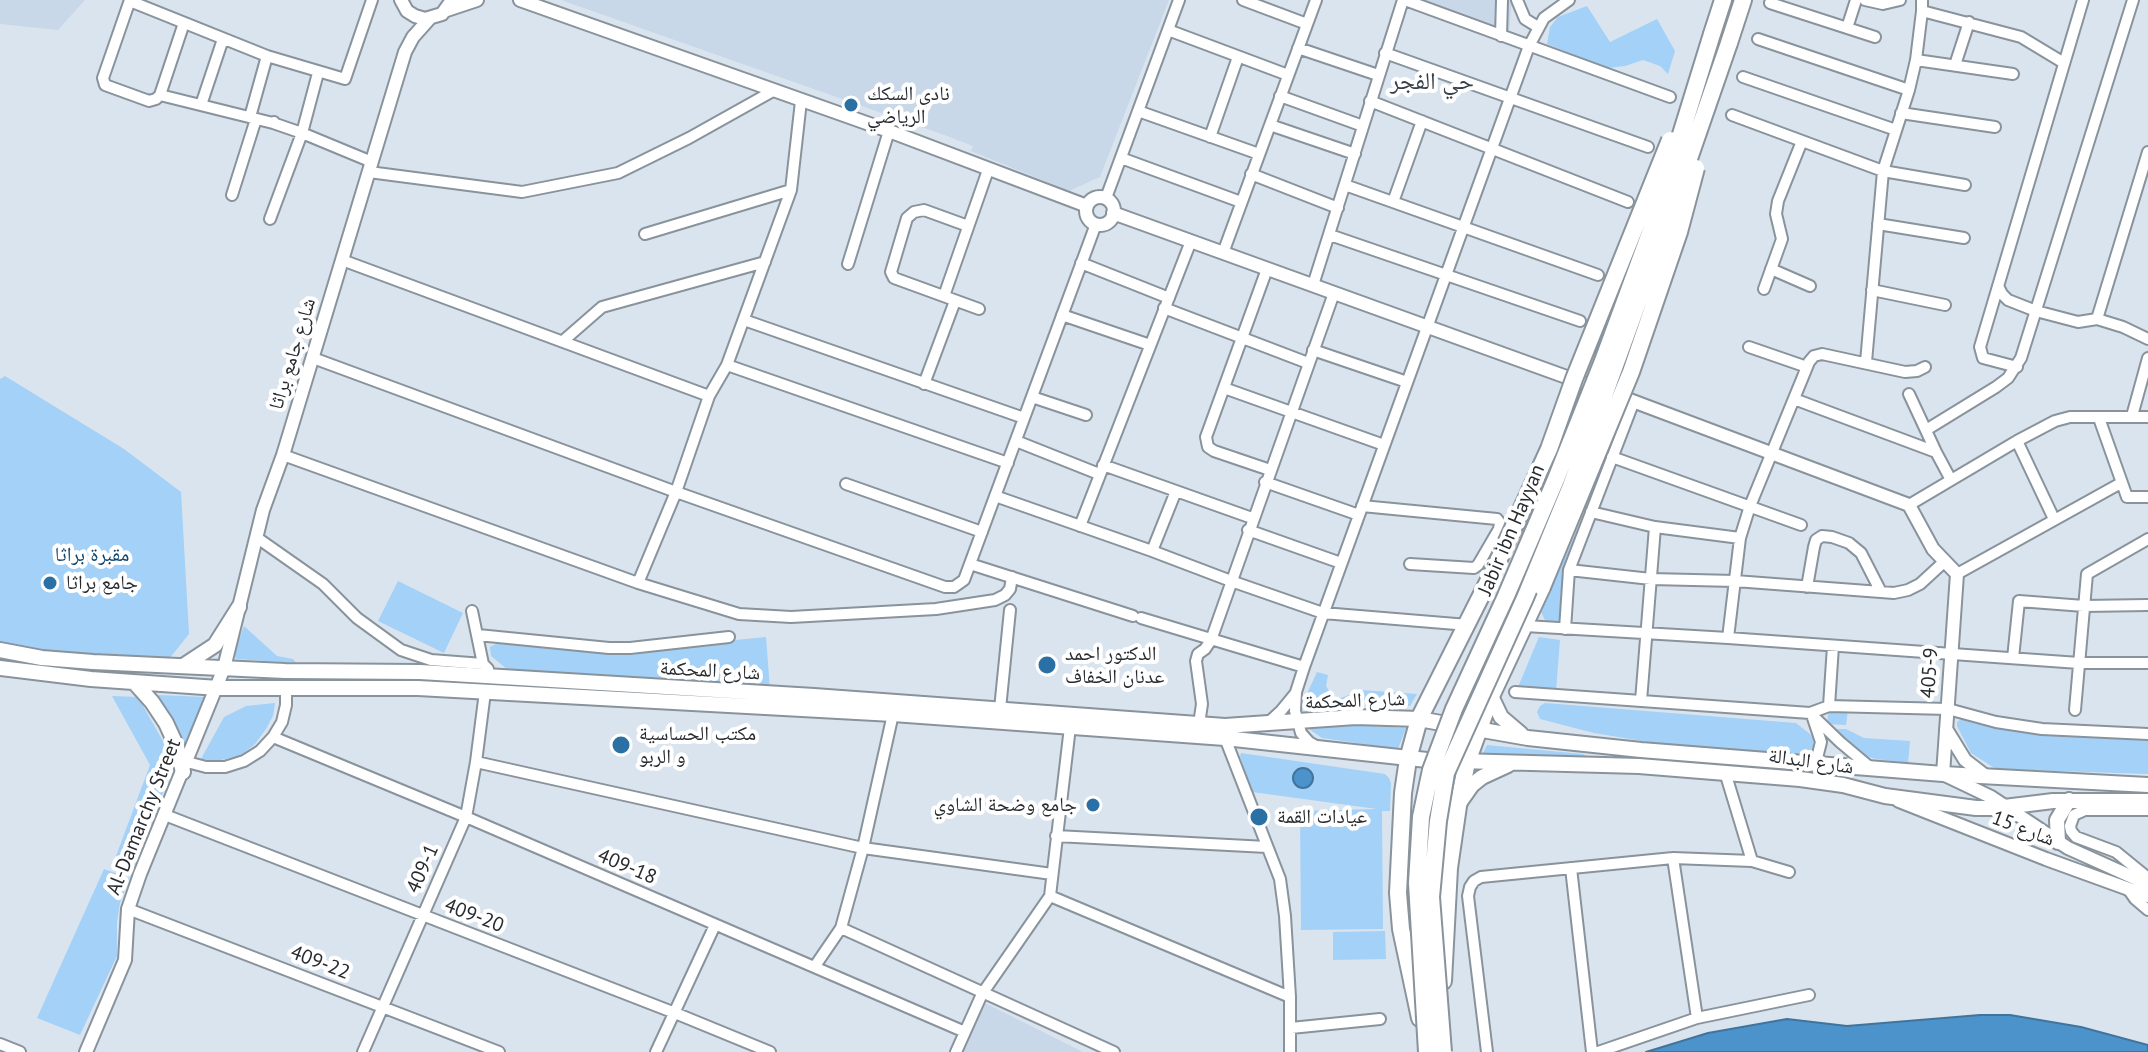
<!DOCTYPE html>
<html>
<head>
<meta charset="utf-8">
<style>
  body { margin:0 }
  canvas { display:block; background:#d9e4ee }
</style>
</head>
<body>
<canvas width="2148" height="1052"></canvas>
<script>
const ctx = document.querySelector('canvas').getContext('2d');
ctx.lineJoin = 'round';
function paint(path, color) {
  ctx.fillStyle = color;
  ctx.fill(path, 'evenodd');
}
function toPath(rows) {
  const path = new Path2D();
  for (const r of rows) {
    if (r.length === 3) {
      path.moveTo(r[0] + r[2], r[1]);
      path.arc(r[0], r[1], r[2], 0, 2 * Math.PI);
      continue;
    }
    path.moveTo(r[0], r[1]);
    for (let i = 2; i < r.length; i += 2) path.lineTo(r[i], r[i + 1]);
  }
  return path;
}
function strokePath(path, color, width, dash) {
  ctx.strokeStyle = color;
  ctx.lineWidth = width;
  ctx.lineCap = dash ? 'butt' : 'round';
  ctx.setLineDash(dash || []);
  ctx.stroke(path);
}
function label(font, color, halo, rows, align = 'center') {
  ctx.font = font + ' "PT Sans","Noto Naskh Arabic",sans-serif';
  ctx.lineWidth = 8;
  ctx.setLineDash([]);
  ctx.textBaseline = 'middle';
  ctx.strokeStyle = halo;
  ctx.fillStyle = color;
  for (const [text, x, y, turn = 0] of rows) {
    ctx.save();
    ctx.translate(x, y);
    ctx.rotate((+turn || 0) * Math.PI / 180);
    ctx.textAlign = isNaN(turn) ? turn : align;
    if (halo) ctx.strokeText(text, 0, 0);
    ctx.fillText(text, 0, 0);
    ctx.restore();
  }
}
const built = toPath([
  [0,0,85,0,58,30,0,24],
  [561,0,1169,0,1100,177,1069,191,971,151,973,146,947,136],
  [1416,0,1512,0,1509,33],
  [983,1002,1083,1052,961,1052]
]);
const green = toPath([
  [1587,6,1610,42,1657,19,1675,51,1668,74,1660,66,1643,60,1625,66,1608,68,1547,44,1550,27,1558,17],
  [5,376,124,449,181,492,189,634,169,659,25,650,0,641,0,379],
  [1580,523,1583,526,1561,623,1548,623,1545,620,1541,612],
  [398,581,463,613,444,653,378,621],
  [244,626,277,656,293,659,296,663,236,659,234,653],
  [766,637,770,690,508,670,491,656,490,647,496,644,507,643,625,651],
  [1539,637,1560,640,1556,691,1518,687],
  [1317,672,1328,675,1326,686,1332,696,1338,699,1349,695,1351,704,1306,712,1305,698],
  [1361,690,1417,694,1410,706,1366,703],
  [158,695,206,697,183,749,177,730],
  [112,696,138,697,164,743,171,760,172,772,133,862,116,856,150,765],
  [275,703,273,716,266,729,255,744,241,755,217,761,201,759,224,717,246,706],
  [1545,703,1796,723,1810,734,1814,741,1813,747,1807,757,1672,746,1594,733,1540,719,1537,712,1540,706],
  [1833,709,1848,710,1846,725,1827,724,1828,715],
  [1961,719,2053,733,2148,739,2148,774,1996,769,1971,753,1957,726,1957,722],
  [1357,725,1406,728,1398,749,1322,738,1309,729],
  [1834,729,1846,729,1864,738,1910,741,1908,763,1876,759,1862,755],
  [1487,745,1583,754,1586,756,1583,759,1482,755],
  [1241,753,1385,774,1389,778,1391,783,1390,811,1382,811,1383,929,1301,930,1300,811,1377,809,1252,792,1240,756],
  [104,869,129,878,120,903,117,922,117,956,80,1035,37,1018],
  [1385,931,1386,959,1333,960,1333,932]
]);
const water = toPath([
  [1303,778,10],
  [1980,1015,2010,1015,2081,1027,2148,1045,2148,1052,1646,1052,1708,1033,1787,1019,1847,1026,1980,1015]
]);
const minor = toPath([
  [130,0,103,78,105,85,149,101,156,99,160,95,184,23],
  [1243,0,1307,24],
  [1405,0,1670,97],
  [1517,0,1525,19,1538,27],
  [1865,0,1883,4,1900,0],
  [130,1,267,56,345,79,372,0],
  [1770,3,1875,37],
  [1922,11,2021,37,2064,63],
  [1847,28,1856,0],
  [1168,30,1288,75],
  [1501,36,1502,0],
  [1758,39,1909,90],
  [1298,48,1378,75],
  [1385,53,1648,147],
  [1916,60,2013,74],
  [1955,65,1969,22],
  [1743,77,1896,130],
  [160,95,273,123],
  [1280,96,1363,126],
  [1370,101,1628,202],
  [201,105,223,39],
  [1138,111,1259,154],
  [1901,113,1995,127],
  [1732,115,1883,171,1965,185],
  [250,117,267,56],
  [274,122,273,123,302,133,372,162],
  [1270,125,1355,154],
  [1210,137,1238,57],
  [1121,158,1241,202],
  [369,172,522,192,618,173,689,138,773,91],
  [1251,174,1338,208],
  [1345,185,1598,275],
  [232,195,256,119],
  [1106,198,1179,0],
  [1393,202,1422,121],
  [270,219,302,133,318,73],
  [1878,224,1964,238],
  [968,226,924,210,914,212,907,218,891,272,894,278,979,309],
  [645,234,791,190],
  [1330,235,1580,321],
  [1223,253,1316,0],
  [342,260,709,396],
  [1081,263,1169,298],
  [848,264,889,131],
  [1267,269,1206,437,1208,447,1214,451,1270,470],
  [1771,269,1810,286],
  [1313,285,1403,0],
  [1998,286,2002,294,2008,300,2036,311,2078,322,2097,319,2123,327,2148,339],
  [1764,289,1782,239,1776,214,1778,201,1802,141],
  [1872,290,1945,305],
  [944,296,988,170],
  [1164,308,1308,363],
  [1062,315,1150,345],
  [2097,319,2148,152],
  [744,320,1024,418],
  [563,341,602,307,765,262],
  [1749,347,1807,367],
  [1313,350,1407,382],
  [313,358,676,492,945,587,954,587,964,580,1096,224],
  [1866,362,1883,171,1909,90,1916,60,1922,11,1922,0],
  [727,365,1008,463],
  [2017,367,1983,358,1980,347,2083,0],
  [924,384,955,301],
  [1224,388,1384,445],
  [1909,394,1936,452,1951,480],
  [1032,397,1086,415],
  [1794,399,1936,452],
  [2132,416,2148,358],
  [2099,418,2127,497,2148,497],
  [1926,430,1996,387,2008,378,2021,358,2133,0],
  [1016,441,1099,474],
  [2017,441,2054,519],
  [283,455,638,583,739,614,791,617,936,609,995,600,1005,595,1010,589,1012,577],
  [1612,457,1801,525],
  [1103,465,1252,518],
  [1265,482,1359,515],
  [846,484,982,532],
  [995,496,1152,551,1231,581,1323,613,1468,625],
  [1909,505,2017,441,2055,421,2070,417,2148,417],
  [1362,506,1497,519,1500,523,1499,529,1478,565,1474,568,1410,564],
  [1591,512,1655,527,1740,538],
  [1080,526,1191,241],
  [1248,530,1341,563],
  [256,537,323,584,357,618,401,650,431,660,483,664,488,669,488,678],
  [1152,551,1176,491],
  [970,564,1133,616],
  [1569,570,1651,579,1735,581,1894,593,1908,590,1920,584,1945,561],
  [1957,574,2121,483],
  [638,583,676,492,709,396,727,365,791,190,801,101],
  [1807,587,1814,547,1816,540,1822,536,1832,537,1849,543,1861,553,1881,592],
  [472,611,483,664],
  [1141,618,1304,667],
  [1525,626,1728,638,2079,663,2148,663],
  [1565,629,1569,570,1634,401],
  [478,635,609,648,630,648,729,637],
  [1728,638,1740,538,1750,506,1809,362,1814,356,1822,354,1905,372,1917,371,1925,367],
  [2013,658,2019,601,2084,606,2148,605],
  [1515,692,1810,713,1829,706,1948,709,1996,722,2042,729,2148,734],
  [1641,701,1655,527],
  [1829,706,1833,646],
  [1000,709,1010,610],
  [2075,710,2087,574,2148,539],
  [1810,713,1840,742,1871,768],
  [1268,723,1281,711,1295,694],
  [1199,724,1202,704,1196,661,1198,654,1205,649,1211,640,1334,293],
  [273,737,466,817,965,1032],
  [1225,738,1280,879,1285,916,1290,997,1290,1052],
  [1318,747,1309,742,1301,733,1295,711,1296,692,1304,667,1529,46,1544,18,1569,0],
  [187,762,206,767,225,767,244,761,260,751,273,737,282,722,286,705,286,687],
  [476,762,863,848,1052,874],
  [1811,764,1817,758,1821,742,1813,718],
  [1725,772,1752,861],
  [2148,810,2085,810,2074,815,2070,826,2071,831,2076,837,2116,852,2148,878],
  [165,815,675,1013,770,1052],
  [1056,836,1267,847],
  [1673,858,1697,1018],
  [1571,868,1592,1052],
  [2128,889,2135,899,2148,910],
  [1050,896,1290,997],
  [128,909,499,1052],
  [841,928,1114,1052],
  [815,966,841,928,863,848,893,714],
  [1291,1028,1380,1019],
  [0,1044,20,1052],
  [363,1052,466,817,476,762,485,692],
  [656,1052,715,925],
  [956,1052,982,994,1050,896,1070,727],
  [1487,1052,1468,896,1470,887,1474,881,1481,877,1673,858,1752,861,1789,872],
  [1598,1052,1697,1018,1809,995]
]);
const tertiary = toPath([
  [401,0,407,11,415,16,425,19,442,14,452,0],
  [520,0,889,131,1087,206],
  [447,10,477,0],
  [1100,211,14],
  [1113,213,1583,383],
  [1614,394,1909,505,1933,549,1957,574,1943,774,1991,797,2068,848,2148,884],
  [1946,729,1965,760,1987,777],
  [1899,801,2046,859,2148,896],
  [86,1052,125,960,128,909,140,874,224,668,263,510,283,455,405,52,413,37,430,18]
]);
const secondary = toPath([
  [0,650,42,658,93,662,285,671,420,672,814,696,1225,726,1356,717,1419,719,1441,723],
  [183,666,215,645,239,607],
  [0,668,91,679,218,688,418,688,893,714,1225,738,1427,760],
  [135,683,152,702,166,723,177,747,183,772],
  [1491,696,1501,717,1521,734],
  [1471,728,1528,738,1641,750,1943,774,2148,785],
  [1459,761,1639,766,1800,779,1843,785,1885,796,1976,808,1996,808,2053,801,2148,801],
  [1460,802,1472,785,1482,777,1508,765],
  [2058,842,2057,820,2069,800]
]);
const primary = toPath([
  [1712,34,1723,0],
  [1729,43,1743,0],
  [1443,981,1449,868,1458,806,1467,762,1491,696,1542,587],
  [1420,1018,1401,929,1398,893,1403,793,1408,759,1419,719,1494,570]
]);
const primaryBridge = toPath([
  [1494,570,1549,449,1574,379,1670,140],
  [1542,587,1631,372,1679,232,1696,168],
  [1427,1052,1417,883,1421,817,1431,770,1454,709,1506,596,1556,479,1603,361,1653,225,1712,34],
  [1443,1052,1431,897,1438,821,1446,773,1525,598,1571,486,1665,228,1729,43]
]);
const markers = [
  [851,105,8,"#2a70a5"],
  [50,583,8,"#2a70a5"],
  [1047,665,10,"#2a70a5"],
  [621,745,10,"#2a70a5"],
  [1093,805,8,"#2a70a5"],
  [1259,817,10,"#2a70a5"]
];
const poiNames = [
  ["نادي السكك",867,94],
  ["الرياضي",867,117],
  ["جامع براثا",66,583],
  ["الدكتور احمد",1065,654],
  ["عدنان الخفاف",1065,677],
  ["مكتب الحساسية",639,734],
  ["و الربو",639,757],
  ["جامع وضحة الشاوي",1077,805,"right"],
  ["عيادات القمة",1277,817]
];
const streetNames = [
  ["شارع جامع براثا",293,354,-73],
  ["Jabir ibn Hayyan",1512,530,-67],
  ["شارع المحكمة",710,671,3],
  ["405-9",1930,673,-86],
  ["شارع المحكمة",1355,701,-2],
  ["شارع البدالة",1811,762,8],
  ["Al-Damarchy Street",144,817,-68],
  ["شارع 15",2023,829,21],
  ["409-18",627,867,23],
  ["409-1",423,869,-66],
  ["409-20",474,916,21],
  ["409-22",320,963,21]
];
const parkNames = [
  ["مقبرة براثا",92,555]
];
const quarterNames = [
  ["حي الفجر",1432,82]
];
paint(built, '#c8d8e8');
paint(green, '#a4d1f7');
paint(water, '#4c93cc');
strokePath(water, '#41749d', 2);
strokePath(minor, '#89939c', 14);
strokePath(tertiary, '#89939c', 16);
strokePath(secondary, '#89939c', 18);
strokePath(primary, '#89939c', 20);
strokePath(minor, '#fff', 10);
strokePath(tertiary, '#fff', 12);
strokePath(secondary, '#fff', 14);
strokePath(primary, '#fff', 16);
strokePath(primaryBridge, '#89939c', 20, []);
strokePath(primaryBridge, '#fff', 16);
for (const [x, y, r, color] of markers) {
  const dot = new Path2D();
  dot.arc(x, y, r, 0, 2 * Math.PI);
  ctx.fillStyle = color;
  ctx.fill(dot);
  strokePath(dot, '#fff', 3);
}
label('20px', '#272b2f', '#fff', poiNames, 'left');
label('20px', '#272b2f', '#fff', streetNames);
label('20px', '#0f456c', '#fff', parkNames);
label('24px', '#384149', '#fff', quarterNames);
</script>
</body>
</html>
